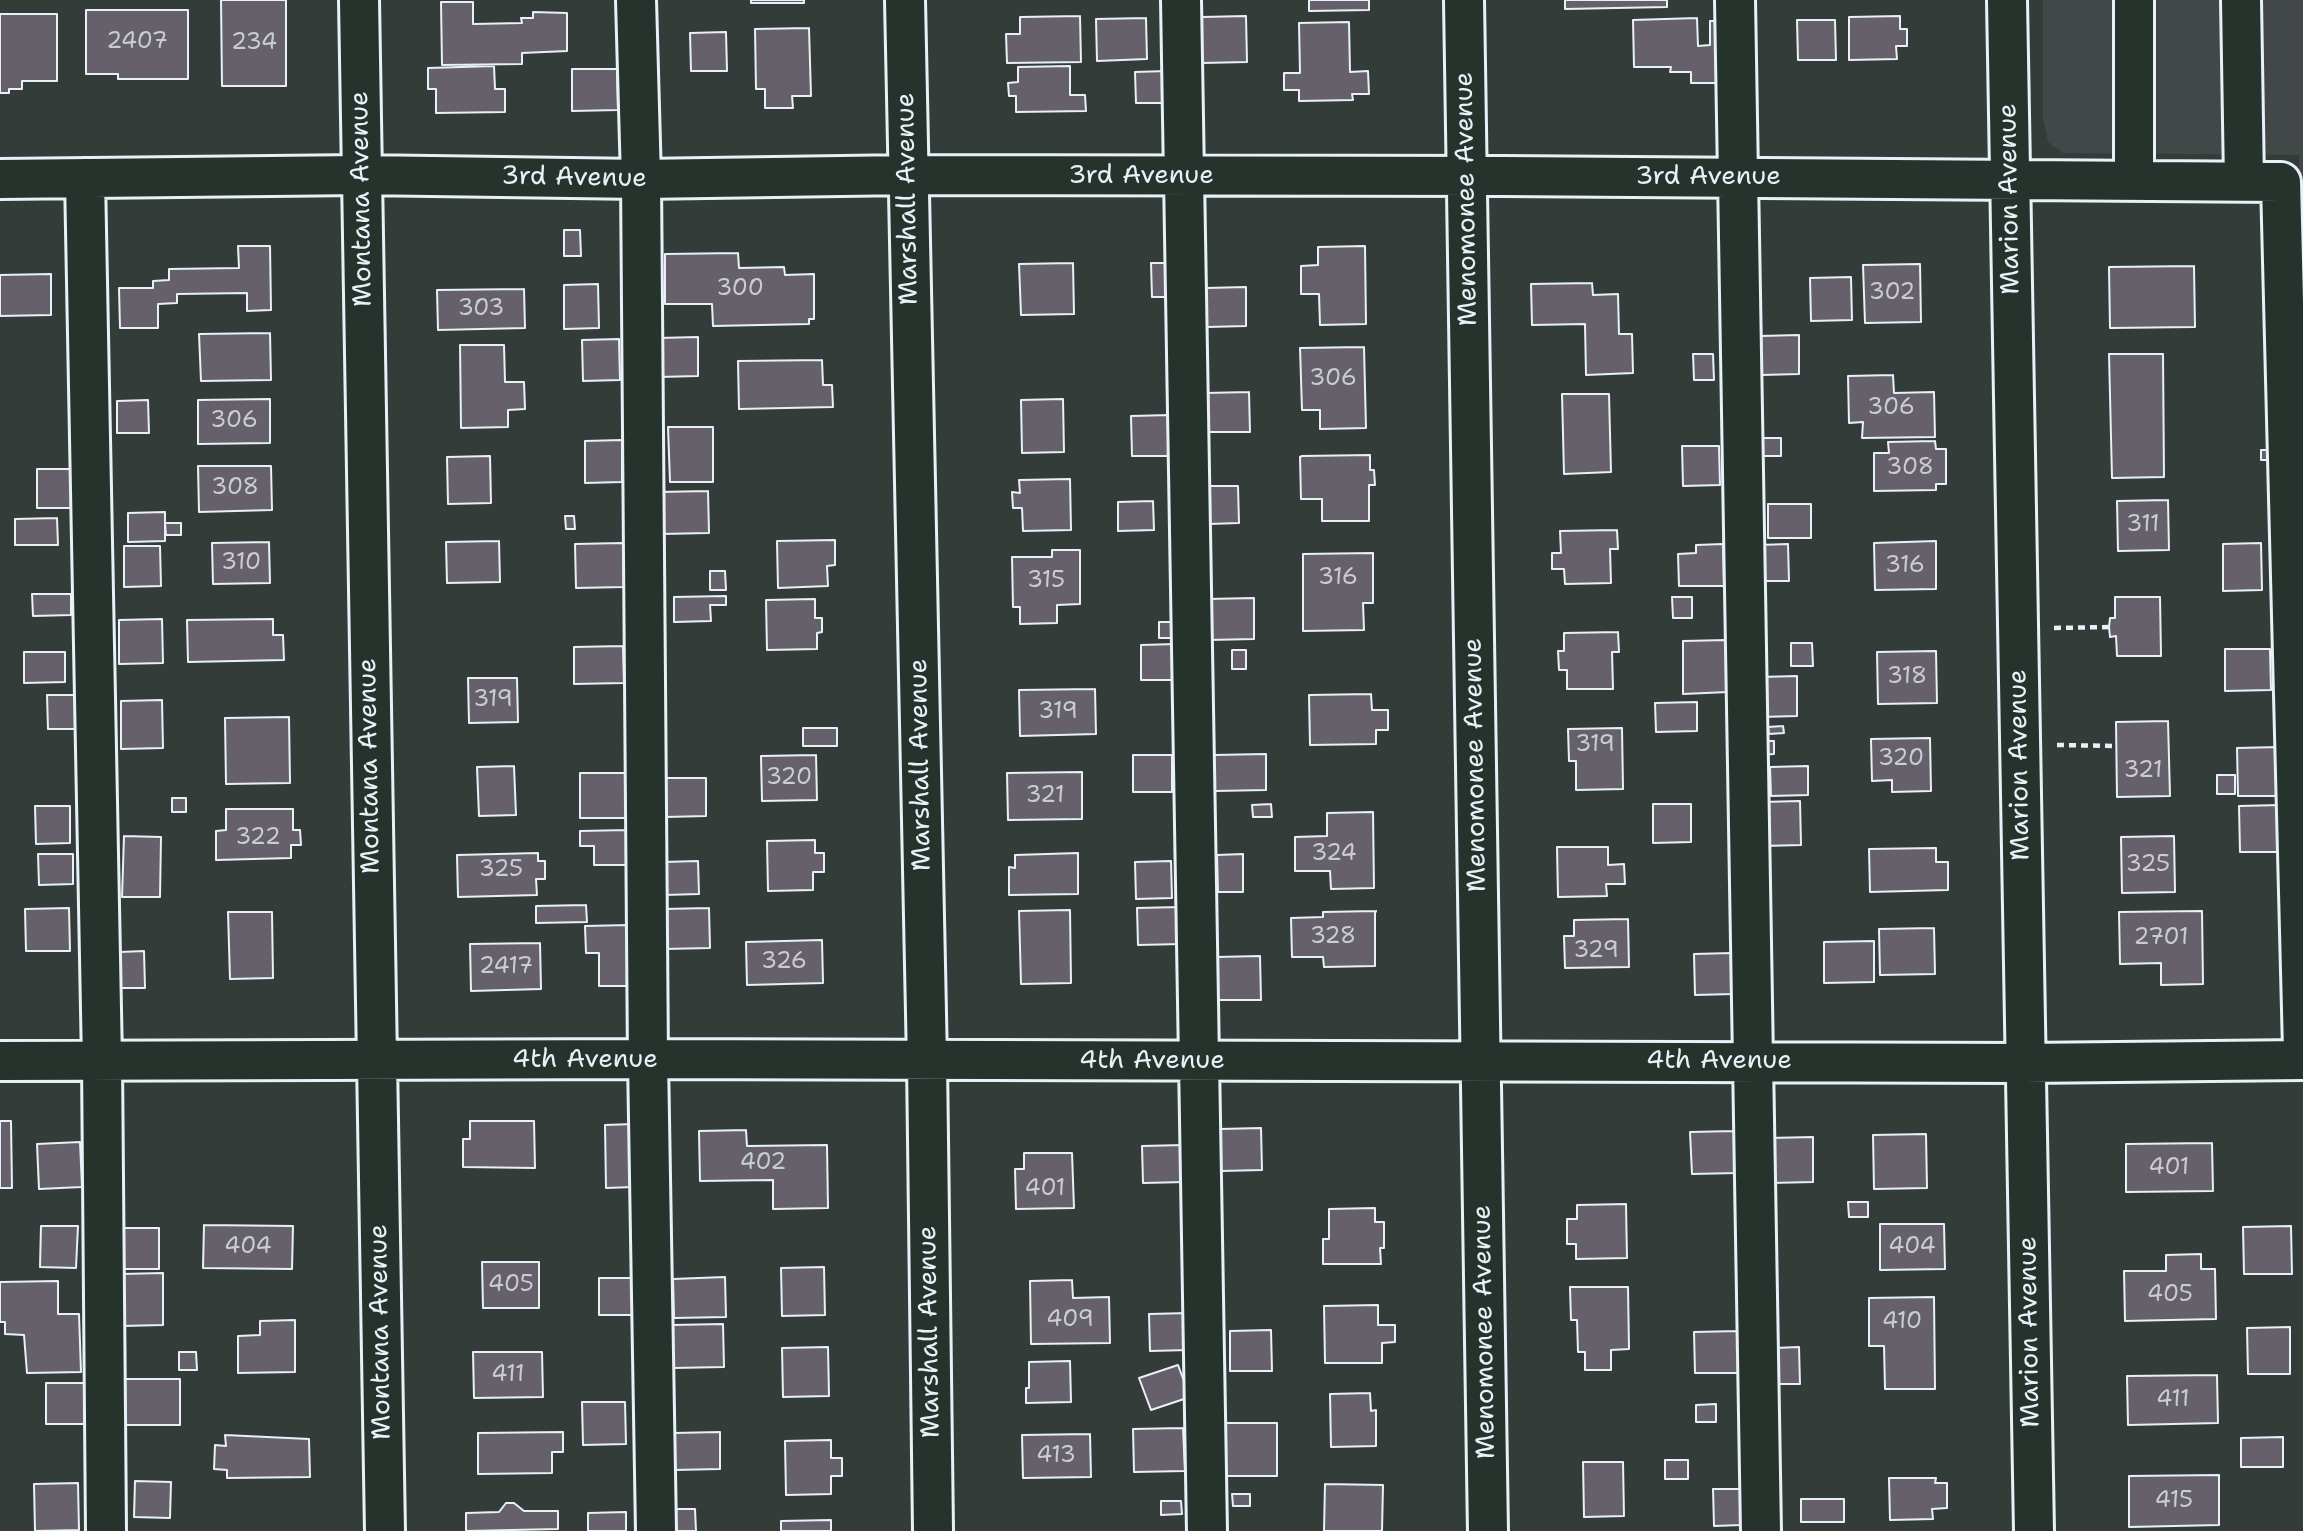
<!DOCTYPE html>
<html>
<head>
<meta charset="utf-8">
<style>
  body { margin:0 }
  canvas { display:block; background:#333c39 }
</style>
</head>
<body>
<canvas width="2303" height="1531"></canvas>
<script>
const ctx = document.querySelector('canvas').getContext('2d');
ctx.lineJoin = 'round';
function paint(path, color) {
  ctx.fillStyle = color;
  ctx.fill(path, 'evenodd');
}
function toPath(rows) {
  const path = new Path2D();
  for (const r of rows) {
    path.moveTo(r[0], r[1]);
    for (let i = 2; i < r.length; i += 2) path.lineTo(r[i], r[i + 1]);
  }
  return path;
}
function strokePath(path, color, width, dash) {
  ctx.strokeStyle = color;
  ctx.lineWidth = width;
  ctx.lineCap = dash ? 'butt' : 'round';
  ctx.setLineDash(dash || []);
  ctx.stroke(path);
}
function label(font, color, halo, rows, align = 'center') {
  ctx.font = font + ' "Shantell Sans",sans-serif';
  ctx.lineWidth = 7;
  ctx.setLineDash([]);
  ctx.textBaseline = 'middle';
  ctx.strokeStyle = halo;
  ctx.fillStyle = color;
  for (const [text, x, y, turn = 0] of rows) {
    ctx.save();
    ctx.translate(x, y);
    ctx.rotate((+turn || 0) * Math.PI / 180);
    ctx.textAlign = isNaN(turn) ? turn : align;
    if (halo) ctx.strokeText(text, 0, 0);
    ctx.fillText(text, 0, 0);
    ctx.restore();
  }
}
const built = toPath([
  [2043,0,2303,0,2303,359,2299,155,2063,153,2048,142,2043,118]
]);
const building = toPath([
  [221,0,286,0,286,86,222,86,221,0],
  [751,0,804,0,804,3,751,3,751,0],
  [1309,0,1369,0,1369,10,1309,11,1309,0],
  [1565,0,1667,0,1667,7,1565,9,1565,0],
  [441,2,473,2,473,24,522,23,521,18,533,18,533,12,567,13,567,51,522,53,522,64,442,65,441,2],
  [86,10,188,10,188,79,118,79,118,74,86,74,86,10],
  [0,14,57,14,57,81,22,81,22,89,9,89,9,93,0,93,0,14],
  [1080,16,1081,62,1007,63,1006,34,1020,34,1020,17,1080,16],
  [1246,16,1247,62,1202,63,1202,17,1246,16],
  [1900,16,1900,29,1907,29,1907,46,1896,46,1897,59,1849,60,1849,17,1900,16],
  [1146,18,1147,59,1097,61,1096,19,1146,18],
  [1697,18,1698,46,1710,45,1710,21,1723,21,1718,83,1691,83,1691,72,1670,72,1671,67,1634,67,1633,20,1697,18],
  [1797,20,1835,20,1836,60,1798,60,1797,20],
  [1349,22,1350,72,1368,71,1369,94,1352,94,1353,100,1299,101,1299,90,1284,90,1284,73,1300,73,1299,23,1349,22],
  [809,28,811,96,792,96,793,108,765,108,765,89,756,89,755,29,809,28],
  [726,32,727,71,691,71,690,33,726,32],
  [494,66,495,89,505,89,505,112,436,113,436,89,428,89,428,68,494,66],
  [1070,66,1070,95,1085,95,1086,111,1016,112,1016,96,1009,96,1008,83,1018,82,1018,67,1070,66],
  [572,69,617,69,618,110,572,111,572,69],
  [1166,71,1167,103,1136,103,1135,72,1166,71],
  [564,230,580,230,581,256,564,256,564,230],
  [238,246,270,246,271,310,247,311,247,293,177,294,177,303,158,304,158,328,120,328,119,288,153,288,153,281,169,280,169,269,239,268,238,246],
  [1365,246,1366,324,1320,325,1319,294,1301,294,1301,266,1318,265,1318,247,1365,246],
  [738,253,739,268,784,267,785,275,814,274,814,319,809,319,809,324,713,326,712,304,665,304,665,254,738,253],
  [1073,263,1074,314,1021,315,1019,264,1073,263],
  [1151,263,1173,263,1174,297,1152,297,1151,263],
  [1920,264,1921,322,1865,323,1863,265,1920,264],
  [2194,266,2195,327,2110,328,2109,267,2194,266],
  [51,274,51,315,0,316,0,275,51,274],
  [1851,277,1852,320,1811,321,1810,278,1851,277],
  [1592,283,1593,295,1618,294,1619,334,1632,334,1633,373,1586,375,1585,324,1532,325,1531,284,1592,283],
  [598,284,599,328,564,329,564,285,598,284],
  [1246,287,1246,326,1207,327,1206,288,1246,287],
  [524,289,525,328,438,330,437,290,524,289],
  [270,333,271,380,201,381,199,334,270,333],
  [1799,335,1799,374,1761,375,1760,336,1799,335],
  [698,337,698,376,658,377,658,338,698,337],
  [619,339,620,380,583,381,582,340,619,339],
  [460,345,504,345,505,382,524,382,525,409,508,410,508,427,461,428,460,345],
  [1364,347,1366,428,1320,429,1320,410,1302,410,1300,348,1364,347],
  [1693,354,1713,354,1714,380,1694,380,1693,354],
  [2109,354,2163,354,2164,477,2112,478,2109,354],
  [822,360,823,385,832,385,833,407,739,409,738,361,822,360],
  [1893,375,1894,393,1934,392,1935,437,1862,438,1863,422,1849,423,1848,376,1893,375],
  [1249,392,1250,432,1207,432,1206,393,1249,392],
  [1562,394,1609,394,1611,472,1564,474,1562,394],
  [270,399,270,443,198,444,198,400,270,399],
  [1063,399,1064,452,1022,453,1021,400,1063,399],
  [148,400,149,433,117,433,117,401,148,400],
  [1170,415,1170,456,1132,456,1131,416,1170,415],
  [668,427,713,427,713,482,670,482,668,427],
  [1759,438,1781,438,1781,456,1759,456,1759,438],
  [622,440,622,482,585,483,585,441,622,440],
  [1935,441,1936,449,1946,449,1946,484,1936,484,1936,490,1874,491,1874,453,1889,453,1888,442,1935,441],
  [1682,446,1719,446,1720,485,1683,486,1682,446],
  [2261,450,2274,450,2275,460,2261,460,2261,450],
  [1370,455,1370,470,1374,470,1375,485,1369,485,1369,521,1322,521,1322,499,1301,499,1300,457,1302,456,1370,455],
  [490,456,491,503,448,504,447,457,490,456],
  [198,466,271,466,272,510,199,512,198,466],
  [37,469,71,469,71,508,37,508,37,469],
  [1070,479,1071,530,1023,531,1022,508,1013,508,1012,492,1020,493,1019,480,1070,479],
  [1209,486,1238,486,1239,523,1209,524,1209,486],
  [708,491,709,533,660,534,659,492,708,491],
  [2168,500,2169,550,2118,551,2117,501,2168,500],
  [1153,501,1154,530,1118,531,1118,502,1153,501],
  [1768,504,1811,504,1811,538,1768,538,1768,504],
  [165,512,165,541,128,542,128,513,165,512],
  [565,516,574,516,575,529,566,529,565,516],
  [57,518,58,545,15,545,15,519,57,518],
  [165,523,181,523,181,535,166,535,165,523],
  [1617,530,1618,549,1610,549,1611,583,1565,584,1564,569,1552,569,1552,553,1561,553,1560,531,1617,530],
  [835,540,835,565,827,566,828,586,778,588,777,541,835,540],
  [499,541,500,582,447,583,446,542,499,541],
  [1936,541,1936,589,1875,590,1874,543,1936,541],
  [269,542,270,583,213,584,212,543,269,542],
  [623,543,624,587,576,588,575,544,623,543],
  [2261,543,2262,590,2223,591,2223,544,2261,543],
  [1723,544,1724,586,1679,586,1678,554,1696,553,1696,545,1723,544],
  [1788,544,1789,581,1760,581,1759,545,1788,544],
  [124,546,160,546,161,586,124,587,124,546],
  [1052,550,1080,550,1080,604,1057,605,1057,623,1020,624,1020,607,1013,607,1012,557,1052,557,1052,550],
  [1373,553,1373,603,1363,603,1364,630,1303,631,1303,554,1373,553],
  [710,571,725,571,726,590,710,590,710,571],
  [32,594,71,594,71,615,33,616,32,594],
  [726,596,726,605,710,605,711,621,674,622,674,597,726,596],
  [1672,597,1692,597,1692,618,1673,618,1672,597],
  [2115,597,2160,597,2161,656,2117,656,2116,636,2110,637,2109,627,2110,618,2115,618,2115,597],
  [1254,598,1254,639,1208,640,1207,599,1254,598],
  [815,599,815,618,822,618,822,632,817,633,817,649,767,650,766,600,815,599],
  [162,619,163,663,119,664,119,620,162,619],
  [273,619,273,635,283,635,284,660,188,662,187,620,273,619],
  [1159,622,1175,622,1176,638,1159,638,1159,622],
  [1618,632,1619,652,1612,652,1613,689,1567,689,1567,670,1559,670,1558,651,1564,651,1564,633,1618,632],
  [1727,640,1728,692,1683,694,1683,641,1727,640],
  [1791,643,1812,643,1813,666,1791,666,1791,643],
  [1176,644,1176,680,1141,680,1141,645,1176,644],
  [623,646,624,683,574,684,574,647,623,646],
  [2225,649,2270,649,2271,690,2225,691,2225,649],
  [1232,650,1246,650,1246,669,1232,669,1232,650],
  [1936,651,1937,703,1878,704,1877,652,1936,651],
  [24,652,65,652,65,682,24,683,24,652],
  [1797,676,1797,716,1761,717,1760,677,1797,676],
  [468,678,517,678,518,722,469,723,468,678],
  [1095,689,1096,734,1020,736,1019,690,1095,689],
  [1371,694,1372,710,1388,710,1388,730,1376,730,1376,744,1310,745,1309,695,1371,694],
  [47,695,78,695,78,729,48,729,47,695],
  [162,700,163,748,121,749,121,701,162,700],
  [1697,702,1697,731,1656,732,1655,703,1697,702],
  [289,717,290,783,226,784,225,718,289,717],
  [2168,721,2170,796,2117,797,2116,722,2168,721],
  [1783,726,1784,733,1769,734,1768,727,1783,726],
  [803,728,837,728,837,746,803,746,803,728],
  [1622,728,1623,789,1576,790,1576,761,1569,761,1568,729,1622,728],
  [1930,738,1931,791,1892,792,1892,780,1872,781,1871,739,1930,738],
  [1761,741,1774,741,1774,754,1761,755,1761,741],
  [2280,747,2281,796,2238,796,2237,748,2280,747],
  [1266,754,1266,790,1215,791,1214,755,1266,754],
  [816,755,817,800,762,801,761,756,816,755],
  [1133,755,1172,755,1172,792,1133,792,1133,755],
  [514,766,516,815,479,816,477,767,514,766],
  [1808,766,1808,795,1771,796,1770,767,1808,766],
  [1082,772,1082,819,1008,820,1007,773,1082,772],
  [580,773,631,773,631,818,580,818,580,773],
  [2217,775,2235,775,2235,794,2217,794,2217,775],
  [664,778,706,778,706,816,665,817,664,778],
  [172,798,186,798,186,812,172,812,172,798],
  [1800,801,1801,845,1763,846,1762,802,1800,801],
  [1271,804,1272,817,1253,817,1252,805,1271,804],
  [1653,804,1691,804,1691,842,1653,843,1653,804],
  [2281,805,2282,852,2240,852,2239,806,2281,805],
  [35,806,70,806,70,843,36,844,35,806],
  [226,809,293,809,293,830,300,830,301,845,291,845,291,858,216,860,216,831,226,830,226,809],
  [1373,812,1374,888,1331,889,1330,871,1295,871,1295,837,1327,836,1327,813,1373,812],
  [628,830,629,865,594,865,594,846,580,846,580,831,628,830],
  [124,836,161,837,160,897,122,897,124,836],
  [2174,836,2175,892,2122,893,2121,837,2174,836],
  [815,840,815,853,824,853,824,872,813,872,813,890,768,891,767,841,815,840],
  [1557,847,1608,847,1608,865,1624,864,1625,884,1606,884,1607,896,1558,897,1557,847],
  [1936,848,1936,862,1948,862,1948,890,1870,892,1869,849,1936,848],
  [538,853,538,861,545,861,545,879,536,879,537,895,458,897,457,855,538,853],
  [1078,853,1078,894,1009,895,1009,867,1015,868,1015,855,1078,853],
  [38,854,73,854,73,884,39,885,38,854],
  [1243,854,1243,892,1218,892,1217,855,1243,854],
  [698,861,699,894,664,895,663,862,698,861],
  [1171,861,1172,898,1136,899,1135,862,1171,861],
  [586,905,587,922,536,923,536,906,586,905],
  [1180,907,1181,944,1138,945,1137,908,1180,907],
  [69,908,70,951,26,951,25,909,69,908],
  [709,908,710,948,664,949,663,909,709,908],
  [1070,910,1071,983,1021,984,1019,911,1070,910],
  [1376,911,1375,913,1375,966,1324,967,1323,957,1292,957,1291,918,1323,917,1323,912,1376,911],
  [2202,911,2203,984,2161,985,2161,963,2120,964,2119,912,2202,911],
  [228,912,272,912,273,978,230,979,228,912],
  [1628,919,1629,967,1565,968,1564,936,1574,936,1574,920,1628,919],
  [629,925,630,986,599,986,599,953,586,953,585,926,629,925],
  [1934,928,1935,974,1880,975,1879,929,1934,928],
  [822,940,823,983,747,985,746,942,822,940],
  [1874,941,1874,982,1824,983,1824,942,1874,941],
  [540,943,541,989,471,991,470,944,540,943],
  [144,951,145,988,121,988,120,952,144,951],
  [1732,953,1733,994,1695,995,1694,954,1732,953],
  [1260,956,1261,1000,1216,1000,1216,957,1260,956],
  [0,1121,11,1121,12,1188,0,1188,0,1121],
  [470,1121,534,1121,535,1168,463,1167,463,1139,470,1139,470,1121],
  [634,1124,633,1187,606,1188,605,1125,634,1124],
  [1261,1128,1262,1170,1221,1171,1220,1129,1261,1128],
  [746,1130,747,1146,827,1145,828,1208,773,1209,773,1180,700,1181,699,1131,746,1130],
  [1735,1131,1736,1173,1692,1174,1690,1132,1735,1131],
  [1926,1134,1927,1188,1874,1189,1873,1135,1926,1134],
  [1813,1137,1813,1182,1770,1183,1769,1138,1813,1137],
  [80,1142,82,1187,39,1189,37,1144,80,1142],
  [2212,1143,2213,1191,2126,1192,2126,1144,2212,1143],
  [1184,1145,1185,1182,1143,1183,1142,1146,1184,1145],
  [1024,1153,1072,1153,1074,1208,1016,1209,1015,1169,1024,1169,1024,1153],
  [1848,1202,1868,1202,1868,1217,1849,1217,1848,1202],
  [1626,1204,1627,1258,1576,1259,1576,1244,1567,1244,1567,1219,1577,1219,1577,1205,1626,1204],
  [1375,1208,1375,1222,1384,1222,1384,1248,1380,1248,1381,1264,1323,1264,1323,1239,1329,1239,1329,1209,1375,1208],
  [1880,1224,1944,1224,1945,1269,1880,1270,1880,1224],
  [204,1225,293,1226,292,1269,203,1268,204,1225],
  [41,1226,78,1226,76,1268,40,1267,41,1226],
  [2291,1226,2292,1274,2244,1274,2243,1227,2291,1226],
  [120,1228,159,1228,159,1269,120,1269,120,1228],
  [2201,1254,2201,1269,2215,1269,2216,1319,2125,1321,2124,1271,2166,1271,2166,1255,2201,1254],
  [482,1262,539,1262,539,1308,483,1308,482,1262],
  [824,1267,825,1315,782,1316,781,1268,824,1267],
  [163,1273,163,1325,122,1326,121,1274,163,1273],
  [725,1277,726,1317,674,1318,673,1279,725,1277],
  [599,1278,635,1278,636,1315,599,1315,599,1278],
  [1072,1280,1073,1298,1109,1297,1110,1343,1031,1344,1030,1281,1072,1280],
  [58,1281,58,1314,79,1314,81,1372,27,1373,24,1335,5,1334,5,1322,0,1322,0,1282,58,1281],
  [1570,1287,1628,1287,1629,1349,1611,1350,1611,1370,1585,1370,1585,1352,1578,1352,1577,1320,1571,1320,1570,1287],
  [1934,1297,1935,1389,1885,1389,1884,1346,1869,1346,1869,1298,1934,1297],
  [1378,1305,1378,1325,1395,1325,1395,1342,1382,1343,1382,1363,1325,1363,1324,1306,1378,1305],
  [1189,1313,1189,1350,1150,1351,1149,1314,1189,1313],
  [295,1320,295,1372,238,1373,238,1336,260,1335,260,1321,295,1320],
  [723,1324,724,1367,673,1368,672,1325,723,1324],
  [2290,1327,2290,1374,2248,1374,2247,1328,2290,1327],
  [1271,1330,1272,1371,1230,1371,1230,1331,1271,1330],
  [1739,1331,1740,1373,1695,1373,1694,1332,1739,1331],
  [828,1347,829,1396,783,1397,782,1348,828,1347],
  [1799,1347,1800,1384,1775,1384,1774,1348,1799,1347],
  [179,1352,196,1352,197,1370,179,1370,179,1352],
  [473,1352,542,1352,543,1397,474,1398,473,1352],
  [1070,1361,1071,1402,1026,1403,1026,1388,1029,1388,1029,1362,1070,1361],
  [1178,1365,1190,1397,1151,1410,1139,1378,1178,1365],
  [2217,1375,2218,1423,2128,1425,2127,1376,2217,1375],
  [121,1379,180,1379,180,1425,121,1425,121,1379],
  [46,1383,84,1383,84,1424,46,1424,46,1383],
  [1370,1393,1371,1411,1376,1410,1376,1446,1331,1447,1330,1394,1370,1393],
  [582,1402,625,1402,626,1444,583,1445,582,1402],
  [1716,1404,1716,1422,1696,1422,1696,1405,1716,1404],
  [1220,1423,1277,1423,1277,1476,1220,1476,1220,1423],
  [1183,1428,1185,1471,1134,1472,1133,1429,1183,1428],
  [563,1432,563,1452,552,1452,552,1473,478,1474,478,1433,563,1432],
  [720,1432,720,1469,674,1470,674,1433,720,1432],
  [1090,1434,1091,1477,1023,1478,1022,1435,1090,1434],
  [225,1435,309,1439,310,1477,227,1478,227,1470,214,1469,215,1445,226,1446,225,1435],
  [2283,1437,2283,1467,2241,1467,2241,1438,2283,1437],
  [831,1440,831,1458,842,1458,842,1476,831,1476,831,1494,786,1495,785,1441,831,1440],
  [1665,1460,1688,1460,1688,1479,1665,1479,1665,1460],
  [1583,1462,1623,1462,1624,1516,1584,1517,1583,1462],
  [2219,1475,2219,1525,2129,1527,2129,1476,2219,1475],
  [1889,1478,1936,1478,1935,1483,1947,1483,1947,1508,1932,1509,1933,1519,1890,1520,1889,1478],
  [135,1481,171,1482,170,1518,134,1517,135,1481],
  [78,1483,79,1530,35,1531,34,1484,78,1483],
  [1325,1484,1383,1485,1382,1531,1324,1531,1325,1484],
  [1713,1489,1740,1489,1741,1525,1714,1526,1713,1489],
  [1232,1494,1250,1494,1250,1506,1233,1506,1232,1494],
  [1801,1499,1844,1499,1844,1522,1801,1522,1801,1499],
  [1161,1501,1181,1501,1182,1514,1161,1515,1161,1501],
  [506,1503,514,1503,524,1511,558,1511,558,1529,466,1531,466,1513,499,1512,506,1503],
  [675,1509,695,1509,696,1531,675,1531,675,1509],
  [626,1512,626,1531,588,1531,588,1513,626,1512],
  [831,1520,831,1531,781,1531,781,1521,831,1520]
]);
const path = toPath([
  [2054,628,2109,627],
  [2057,745,2116,746]
]);
const minor = toPath([
  [359,0,385,1531],
  [636,0,641,179,648,1059,656,1531],
  [905,0,927,1061,933,1531],
  [1181,0,1207,1531],
  [1464,0,1488,1531],
  [1735,0,1761,1531],
  [2007,0,2034,1531],
  [2241,0,2244,181],
  [85,178,102,1061,106,1531],
  [0,179,361,175,641,179,908,175,1503,176,2281,182,2303,1049],
  [2134,180,2134,0],
  [0,1061,648,1059,2025,1063,2303,1060]
]);
const numberNames = [
  ["2407",137,42],
  ["234",254,43],
  ["300",740,289],
  ["302",1892,293],
  ["303",481,309],
  ["306",1333,379],
  ["306",1891,408],
  ["306",234,421],
  ["308",1910,468],
  ["308",235,488],
  ["311",2143,525],
  ["310",241,563],
  ["316",1905,566],
  ["316",1338,578],
  ["315",1046,581],
  ["318",1907,677],
  ["319",493,700],
  ["319",1058,712],
  ["319",1595,745],
  ["320",1901,759],
  ["321",2143,771],
  ["320",789,778],
  ["321",1045,796],
  ["322",258,838],
  ["324",1334,854],
  ["325",2148,865],
  ["325",501,870],
  ["328",1333,937],
  ["2701",2161,938],
  ["329",1596,951],
  ["326",784,962],
  ["2417",506,967],
  ["402",763,1163],
  ["401",2169,1168],
  ["401",1045,1189],
  ["404",248,1247],
  ["404",1912,1247],
  ["405",511,1285],
  ["405",2170,1295],
  ["409",1070,1320],
  ["410",1902,1322],
  ["411",508,1375],
  ["411",2173,1400],
  ["413",1056,1456],
  ["415",2174,1501]
];
const streetNames = [
  ["3rd Avenue",1141,176],
  ["3rd Avenue",1708,177],
  ["3rd Avenue",574,178,1],
  ["Montana Avenue",362,199,-91],
  ["Marshall Avenue",908,199,-91],
  ["Menomonee Avenue",1467,199,-91],
  ["Marion Avenue",2010,199,-91],
  ["Marshall Avenue",921,765,-91],
  ["Menomonee Avenue",1476,765,-91],
  ["Marion Avenue",2020,765,-91],
  ["Montana Avenue",370,766,-91],
  ["4th Avenue",585,1060],
  ["4th Avenue",1152,1061],
  ["4th Avenue",1719,1061],
  ["Montana Avenue",381,1332,-91],
  ["Marshall Avenue",930,1332,-91],
  ["Menomonee Avenue",1485,1332,-91],
  ["Marion Avenue",2030,1332,-91]
];
paint(built, '#424748');
paint(building, '#66606a');
strokePath(building, '#e8f1f8', 2);
strokePath(minor, '#e8f1f8', 44);
strokePath(path, '#e8f1f8', 4.5, [7, 5]);
strokePath(minor, '#26332d', 38);
label('23px', '#c8cdd4', null, numberNames);
label('26px', '#e8f1f8', '#26332d', streetNames);
</script>
</body>
</html>
